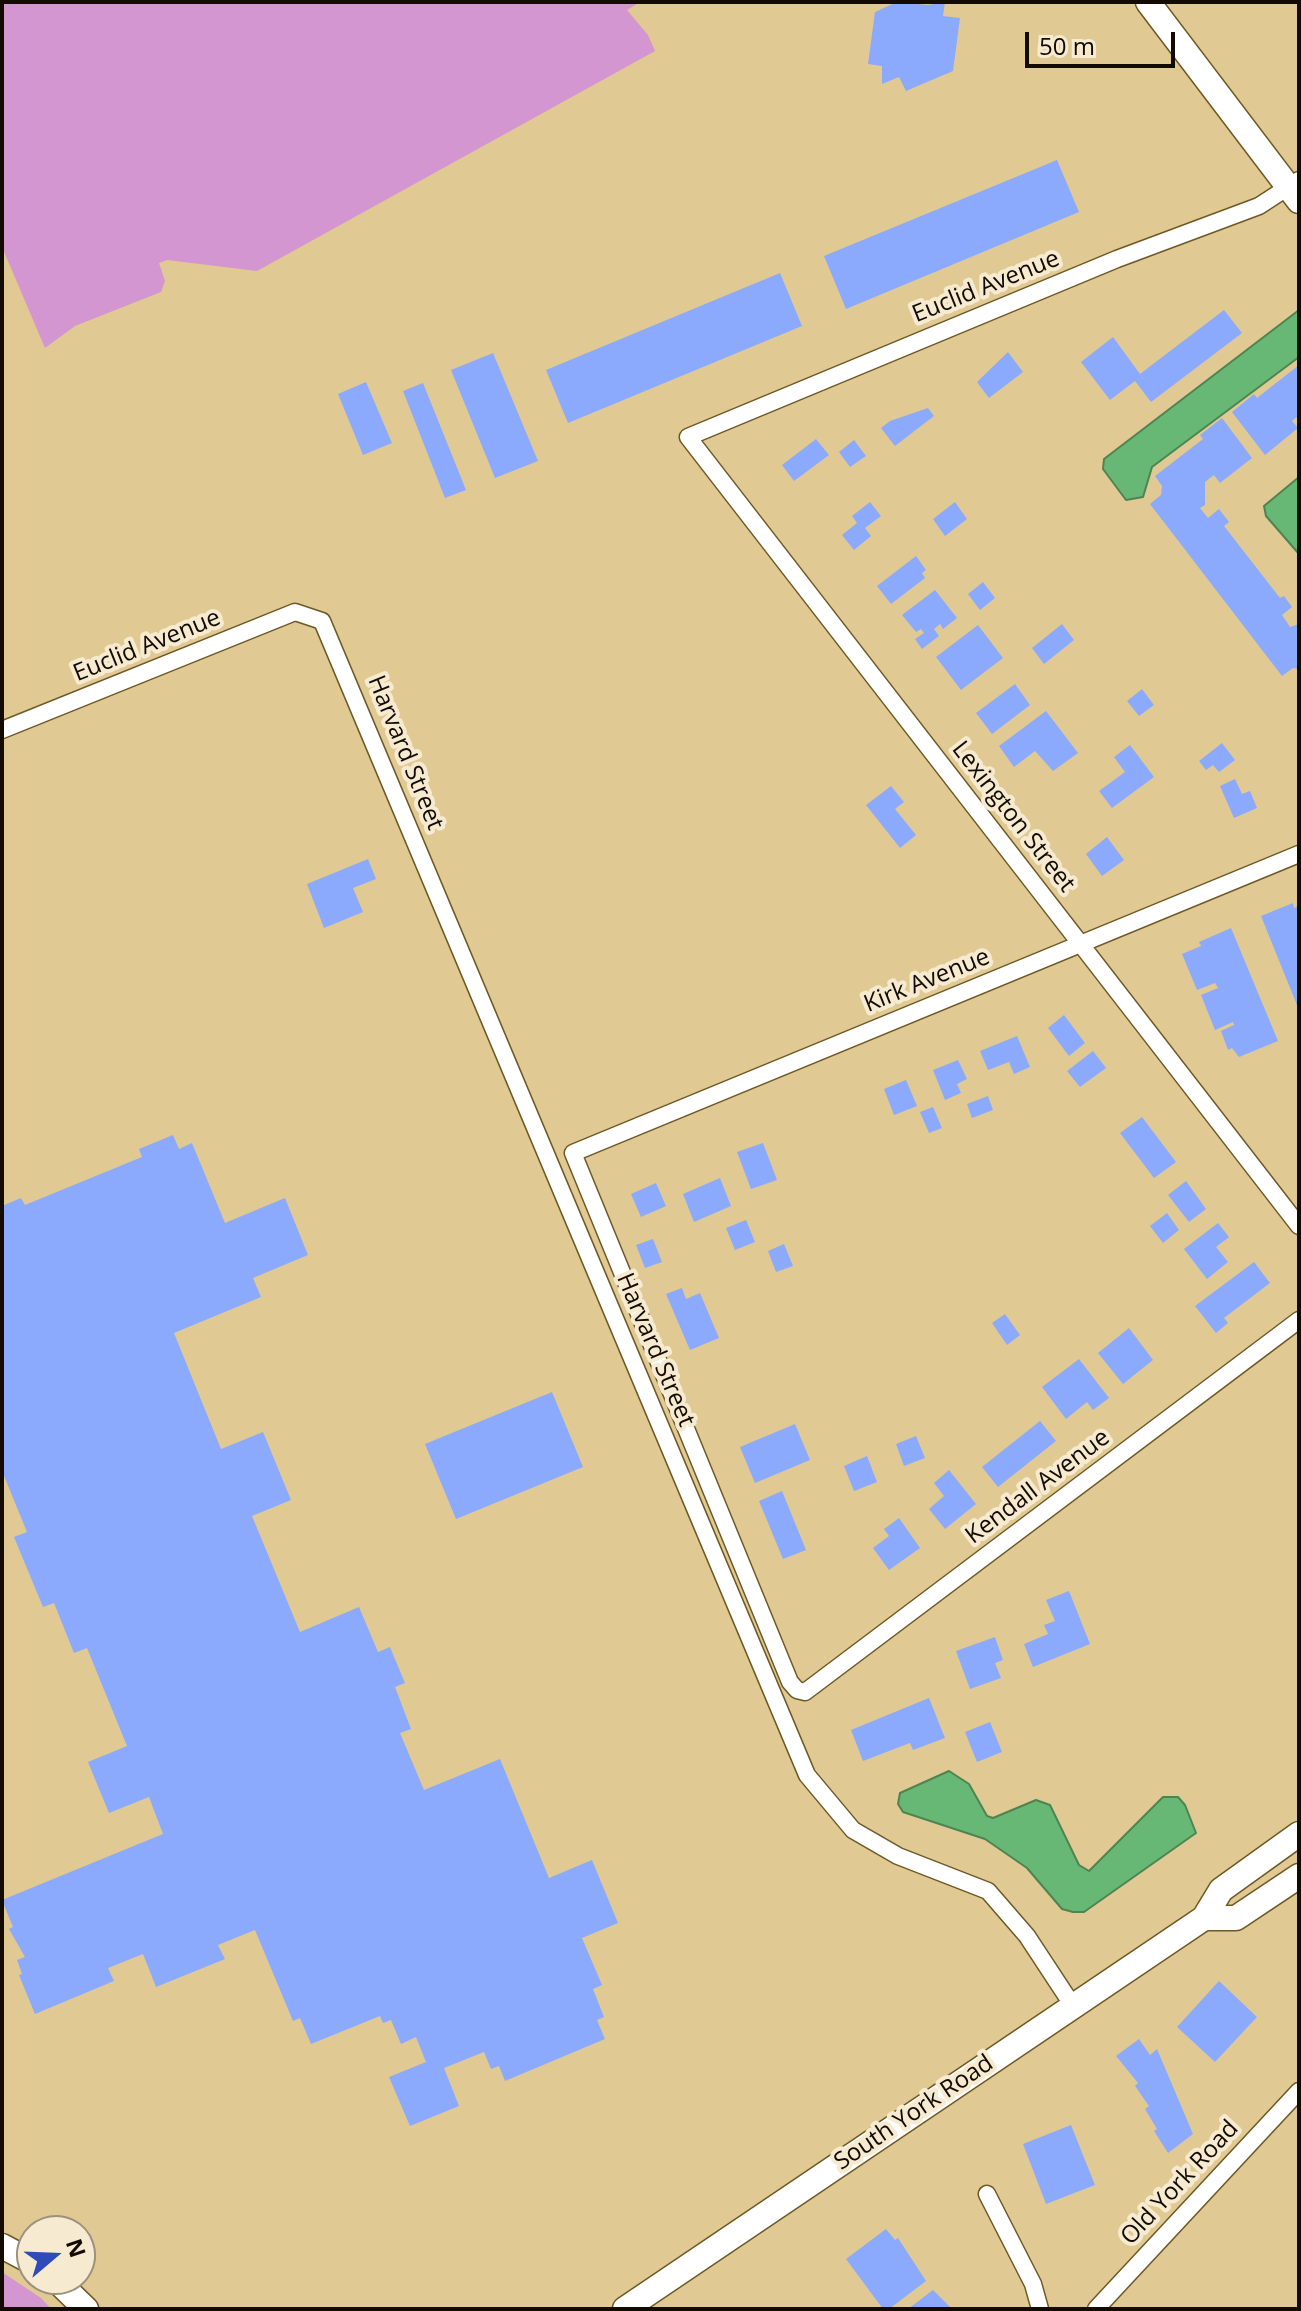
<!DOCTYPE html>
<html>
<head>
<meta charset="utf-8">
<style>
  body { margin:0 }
  #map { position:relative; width:1301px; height:2311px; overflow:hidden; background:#e0c993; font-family:"Open Sans",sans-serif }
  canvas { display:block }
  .frame { position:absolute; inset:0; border:4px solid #130b00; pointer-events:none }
  .north { position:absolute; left:16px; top:2215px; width:80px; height:80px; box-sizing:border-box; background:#f6ebd0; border:2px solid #9b917d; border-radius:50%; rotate:71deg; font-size:22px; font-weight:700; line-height:32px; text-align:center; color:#130b00 }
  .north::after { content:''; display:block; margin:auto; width:28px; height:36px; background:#2e4abb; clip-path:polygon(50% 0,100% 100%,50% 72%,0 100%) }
  .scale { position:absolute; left:1025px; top:32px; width:150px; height:36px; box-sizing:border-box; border:4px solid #130b00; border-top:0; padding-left:10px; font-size:24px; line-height:28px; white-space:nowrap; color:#130b00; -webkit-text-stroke:6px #f6ebd0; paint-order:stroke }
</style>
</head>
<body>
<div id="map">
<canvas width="1301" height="2311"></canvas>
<div class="frame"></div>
<div class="north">N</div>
<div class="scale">50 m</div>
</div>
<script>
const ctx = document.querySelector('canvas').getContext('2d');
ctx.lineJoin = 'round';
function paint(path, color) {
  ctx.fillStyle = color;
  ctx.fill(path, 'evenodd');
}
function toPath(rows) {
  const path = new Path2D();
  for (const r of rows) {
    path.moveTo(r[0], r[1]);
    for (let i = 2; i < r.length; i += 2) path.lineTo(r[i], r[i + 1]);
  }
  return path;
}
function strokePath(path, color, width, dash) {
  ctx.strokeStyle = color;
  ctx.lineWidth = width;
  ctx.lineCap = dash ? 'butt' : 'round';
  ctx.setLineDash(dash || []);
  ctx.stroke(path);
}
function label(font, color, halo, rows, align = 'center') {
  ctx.font = font + ' "Open Sans",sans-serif';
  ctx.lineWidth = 8;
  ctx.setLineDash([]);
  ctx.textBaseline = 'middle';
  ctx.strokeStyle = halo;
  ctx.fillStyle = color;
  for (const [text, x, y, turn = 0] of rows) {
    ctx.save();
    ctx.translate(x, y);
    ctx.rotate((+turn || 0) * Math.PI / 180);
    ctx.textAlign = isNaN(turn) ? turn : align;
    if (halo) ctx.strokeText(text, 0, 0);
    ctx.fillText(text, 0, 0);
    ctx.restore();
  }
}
const green = toPath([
  [2,2,640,2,627,10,648,35,655,51,257,271,167,260,159,263,165,281,161,292,75,326,45,348,2,247],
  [2,2272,41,2298,51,2309,2,2309]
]);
const water = toPath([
  [1299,310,1299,357,1152,467,1143,497,1126,500,1103,469,1104,459,1299,310],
  [1299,477,1299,554,1266,516,1264,506,1299,477],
  [949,1771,969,1784,987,1816,993,1818,1036,1800,1050,1805,1079,1865,1089,1871,1163,1797,1178,1797,1185,1805,1196,1833,1084,1912,1073,1912,1062,1909,1027,1868,985,1839,903,1812,898,1804,900,1793,949,1771]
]);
const building = toPath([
  [897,2,928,5,945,2,943,16,960,18,953,71,906,91,899,77,882,84,882,66,868,64,875,12],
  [1057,160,1079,212,846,309,824,256],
  [780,273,802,326,568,423,546,370],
  [1224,310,1242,333,1151,402,1135,381,1110,400,1081,362,1113,337,1140,374],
  [1008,352,1023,372,989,398,977,382],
  [493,353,538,461,495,478,451,370],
  [1299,365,1299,415,1292,421,1298,428,1265,455,1232,412,1254,394,1257,398],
  [366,382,392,443,363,455,338,394],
  [423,383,466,490,445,498,403,391],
  [928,408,934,416,895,446,881,428,890,421],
  [1222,418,1252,458,1220,483,1214,475,1205,482,1205,505,1200,508,1208,518,1219,509,1229,522,1224,526,1280,598,1284,596,1292,607,1282,615,1290,627,1299,624,1299,669,1293,668,1282,676,1150,504,1161,495,1162,486,1155,476,1203,439,1200,435],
  [816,439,829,455,794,481,782,465],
  [854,440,866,456,850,467,839,452],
  [870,502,881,516,865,528,871,536,854,550,842,535,857,523,852,516],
  [955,502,967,519,945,536,933,519],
  [916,556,926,570,922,573,925,578,891,604,877,586],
  [983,582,995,598,980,610,968,594],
  [935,590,957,618,943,629,940,624,934,629,939,636,922,649,915,639,924,633,921,629,916,632,902,615],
  [1062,624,1074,640,1044,664,1032,648],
  [978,625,1003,658,961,690,936,657],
  [1015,684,1030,705,992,734,976,713],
  [1142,689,1154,705,1139,716,1127,701],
  [1046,711,1078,753,1053,771,1035,751,1014,767,999,746],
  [1222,743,1235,760,1219,772,1213,765,1206,770,1199,761],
  [1130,745,1154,777,1112,808,1099,791,1125,772,1114,757],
  [1235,779,1242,794,1250,791,1257,808,1234,818,1220,786],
  [891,786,904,802,895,809,916,835,900,848,866,805],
  [1107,837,1124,860,1102,876,1086,854],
  [368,859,376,879,353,888,363,912,324,928,307,884],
  [1293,903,1294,908,1299,906,1299,1010,1261,916],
  [1231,928,1278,1041,1239,1057,1232,1048,1228,1050,1221,1031,1234,1025,1233,1022,1215,1030,1201,995,1218,988,1215,983,1197,990,1182,954,1201,946,1199,942],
  [1064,1015,1085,1043,1069,1056,1048,1028],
  [1017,1036,1030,1067,1014,1074,1009,1062,988,1070,980,1051],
  [1093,1051,1106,1068,1080,1087,1067,1071],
  [958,1060,967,1079,957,1084,961,1093,945,1100,933,1070],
  [906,1080,917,1106,894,1115,884,1089],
  [988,1096,993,1110,972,1118,967,1104],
  [933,1107,942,1128,929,1133,920,1112],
  [1142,1117,1176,1162,1154,1178,1120,1133],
  [173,1135,179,1149,192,1143,225,1223,285,1198,308,1255,253,1278,261,1297,174,1333,221,1449,263,1432,291,1500,252,1516,300,1632,359,1607,378,1652,390,1647,405,1683,395,1687,411,1729,400,1733,424,1790,500,1759,549,1878,592,1860,618,1923,582,1938,602,1985,593,1989,604,2017,597,2020,605,2039,505,2081,499,2066,491,2069,484,2052,444,2068,459,2106,410,2126,389,2077,426,2062,416,2037,401,2044,391,2020,383,2023,380,2016,311,2044,300,2018,293,2021,255,1930,218,1945,225,1959,156,1987,143,1954,108,1968,114,1981,35,2014,19,1975,22,1974,17,1960,25,1957,9,1929,13,1927,2,1900,163,1834,149,1797,109,1813,88,1762,127,1746,87,1648,74,1653,54,1603,43,1607,14,1537,27,1532,2,1471,2,1206,21,1198,25,1205,142,1157,139,1149],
  [763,1143,777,1180,751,1189,737,1152],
  [720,1178,731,1206,694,1222,683,1194],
  [1186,1181,1206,1209,1189,1222,1168,1195],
  [656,1183,666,1206,641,1217,631,1194],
  [1167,1213,1179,1230,1163,1243,1150,1226],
  [746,1220,755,1242,735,1250,726,1228],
  [1218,1223,1229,1237,1216,1247,1228,1262,1207,1279,1184,1249],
  [653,1239,662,1262,645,1268,636,1245],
  [784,1244,793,1266,776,1272,768,1251],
  [1254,1262,1270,1283,1224,1318,1228,1323,1216,1333,1195,1306],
  [682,1288,686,1299,700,1293,719,1338,690,1350,666,1294],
  [1005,1314,1020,1335,1007,1345,992,1323],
  [1129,1328,1153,1360,1123,1384,1098,1353],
  [1079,1359,1109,1398,1093,1410,1087,1402,1066,1419,1042,1387],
  [552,1392,583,1467,456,1519,425,1444],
  [1040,1421,1056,1441,998,1487,982,1467],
  [795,1424,810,1460,755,1483,740,1447],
  [916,1436,925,1458,904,1466,896,1444],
  [867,1456,877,1482,854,1491,844,1466],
  [949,1470,976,1504,945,1529,929,1509,944,1496,934,1483],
  [782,1491,806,1550,783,1559,759,1501],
  [899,1518,920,1548,889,1570,873,1548,889,1536,884,1529],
  [1069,1591,1090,1644,1033,1667,1024,1644,1048,1634,1044,1625,1055,1621,1046,1600],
  [995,1637,1003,1660,995,1663,1001,1678,970,1689,956,1651],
  [929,1698,945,1738,913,1750,910,1743,863,1761,851,1730],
  [990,1722,1002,1752,977,1762,965,1732],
  [1219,1981,1257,2017,1215,2062,1177,2027],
  [1139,2039,1150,2055,1157,2049,1193,2134,1168,2153,1154,2131,1157,2129,1145,2109,1149,2106,1135,2086,1138,2083,1116,2056],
  [1071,2125,1095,2185,1046,2204,1023,2144],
  [886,2229,895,2240,898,2238,926,2281,889,2309,883,2309,846,2259],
  [933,2290,952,2309,908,2309]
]);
const street = toPath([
  [1299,180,1259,206,1117,259,688,437,1299,1226],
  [2,730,295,612,322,621,807,1775,853,1830,898,1856,988,1891,1027,1936,1073,2006],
  [1299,854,573,1153,790,1682,797,1690,805,1692,1299,1320],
  [987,2194,1033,2284,1040,2309],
  [1096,2309,1299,2091]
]);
const secondary = toPath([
  [1148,2,1299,201],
  [1204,1918,1236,1918,1299,1876],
  [2,2246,32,2262],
  [55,2279,86,2309],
  [625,2309,1204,1918,1221,1890,1299,1834]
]);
const streetNames = [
  ["Euclid Avenue",986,287,-22],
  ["Euclid Avenue",147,646,-22],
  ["Harvard Street",405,753,68],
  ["Lexington Street",1013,817,52],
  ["Kirk Avenue",927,981,-22],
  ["Harvard Street",655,1350,67],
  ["Kendall Avenue",1038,1487,-37],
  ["South York Road",914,2113,-34],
  ["Old York Road",1180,2183,-47]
];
paint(green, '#d396d0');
paint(water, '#68b875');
strokePath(water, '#4e8452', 2);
paint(building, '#8baafe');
strokePath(street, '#6e5925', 19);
strokePath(secondary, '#6e5925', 27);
strokePath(street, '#fff', 16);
strokePath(secondary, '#fff', 24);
label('24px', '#130b00', '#f6ebd0', streetNames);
</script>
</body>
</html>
